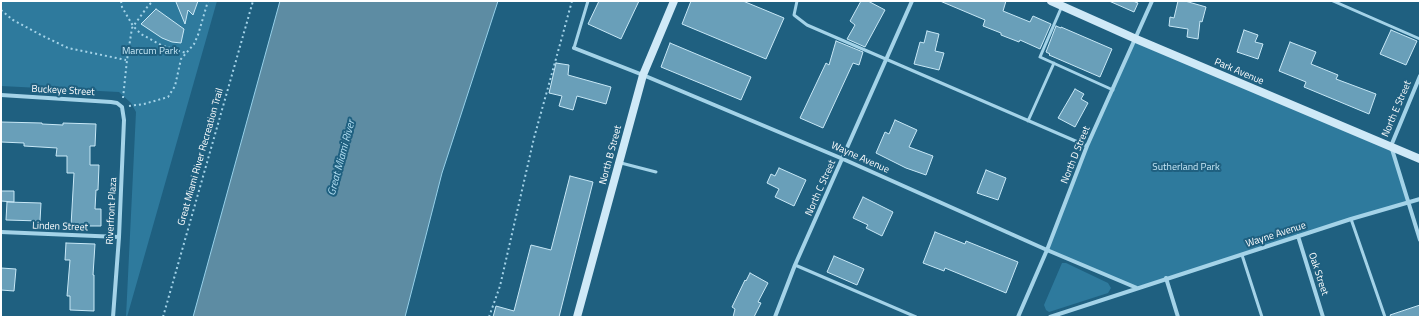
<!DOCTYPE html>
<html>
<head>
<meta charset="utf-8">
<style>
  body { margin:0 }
  #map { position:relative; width:1421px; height:318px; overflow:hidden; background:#1f6080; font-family:"Titillium Web",sans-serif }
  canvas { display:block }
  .frame { position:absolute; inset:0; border:2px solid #fff; pointer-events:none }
</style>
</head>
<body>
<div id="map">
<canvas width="1421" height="318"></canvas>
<div class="frame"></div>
</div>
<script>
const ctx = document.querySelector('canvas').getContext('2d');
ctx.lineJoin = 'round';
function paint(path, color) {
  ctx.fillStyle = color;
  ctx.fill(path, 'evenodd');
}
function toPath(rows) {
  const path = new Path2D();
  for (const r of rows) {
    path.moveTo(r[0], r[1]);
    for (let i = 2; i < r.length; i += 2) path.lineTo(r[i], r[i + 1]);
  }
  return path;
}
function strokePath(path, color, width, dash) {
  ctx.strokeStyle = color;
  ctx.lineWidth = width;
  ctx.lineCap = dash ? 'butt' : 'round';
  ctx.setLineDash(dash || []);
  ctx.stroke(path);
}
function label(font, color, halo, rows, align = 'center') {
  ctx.font = font + ' "Titillium Web",sans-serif';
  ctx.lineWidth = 4;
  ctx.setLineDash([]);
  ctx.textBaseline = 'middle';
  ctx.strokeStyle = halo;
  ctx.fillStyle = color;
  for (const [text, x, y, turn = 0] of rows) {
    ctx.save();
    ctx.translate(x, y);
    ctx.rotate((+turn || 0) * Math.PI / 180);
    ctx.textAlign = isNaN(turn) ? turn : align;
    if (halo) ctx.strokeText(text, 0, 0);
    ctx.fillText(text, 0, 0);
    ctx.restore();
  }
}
const green = toPath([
  [1,1,217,1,127,317,126,317,136,112,131,103,119,92,1,86],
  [1136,39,1391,146,1408,202,1137,288,1047,250,1087,146],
  [1062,263,1066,263,1108,283,1111,288,1108,293,1049,312,1046,310,1044,305]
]);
const water = toPath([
  [280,1,498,1,442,173,405,317,193,317,280,1]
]);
const building = toPath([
  [175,1,198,1,193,15,188,10,185,24,176,2,175,1],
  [599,1,639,1,621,39,588,24,599,1],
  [691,1,743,1,784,18,766,59,682,24,691,1],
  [861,1,868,1,885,10,865,47,847,39,855,25,850,21,861,1],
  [940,1,1006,1,1003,11,1030,22,1033,16,1051,24,1040,49,1020,40,1019,42,1001,35,1001,33,983,26,985,20,940,1],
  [1109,1,1133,1,1138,3,1134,12,1109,1],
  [1178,1,1185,1,1206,7,1202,22,1200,21,1198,39,1187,37,1188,29,1169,26,1170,17,1174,18,1178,1],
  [156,9,184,29,181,43,172,42,162,38,141,24,156,9],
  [1056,26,1061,28,1061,27,1112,49,1100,77,1049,55,1050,54,1046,52,1056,26],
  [1244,30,1258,35,1255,42,1263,44,1258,59,1237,52,1244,30],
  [1391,30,1417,41,1406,65,1380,54,1391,30],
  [927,31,939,34,935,51,944,53,939,70,914,64,920,42,924,43,927,31],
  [836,41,863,52,859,65,853,63,823,128,800,118,826,63,829,65,836,41],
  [1290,42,1316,52,1311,64,1338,75,1336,79,1376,94,1369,114,1304,87,1306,82,1279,71,1290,42],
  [670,43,751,77,741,100,661,67,670,43],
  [556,63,569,65,568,75,611,87,606,104,577,96,573,110,559,106,562,96,549,93,556,63],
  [1075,89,1084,94,1081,99,1088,103,1075,127,1058,118,1075,89],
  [895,120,917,130,909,147,933,156,926,175,906,168,876,153,885,132,889,134,895,120],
  [1,122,42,123,42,124,63,125,63,123,96,124,95,146,90,146,90,165,99,165,98,190,96,190,95,209,101,209,101,226,71,226,74,173,67,173,67,156,56,156,57,148,24,146,24,143,1,142,1,122],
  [779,168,806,180,794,206,775,197,779,189,767,183,771,174,775,176,779,168],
  [986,170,1006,178,998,200,977,193,986,170],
  [570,176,593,182,559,317,493,317,496,306,514,311,531,245,551,250,570,176],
  [1,191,14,191,14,202,1,201,1,191],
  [863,197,893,212,882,236,866,228,868,225,853,218,863,197],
  [7,202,41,203,40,221,6,220,7,202],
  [935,232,965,244,966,241,1018,262,1006,293,945,268,944,271,923,263,935,232],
  [66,243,95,244,93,275,94,275,94,311,70,310,70,296,67,296,70,260,65,260,66,243],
  [834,256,864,269,857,285,827,272,834,256],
  [1,268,16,269,14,291,1,290,1,268],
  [750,273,768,283,758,302,761,303,754,317,733,317,735,309,732,307,745,280,746,281,750,273],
  [1420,305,1420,317,1391,317,1390,315,1420,305]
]);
const path = toPath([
  [121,1,122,7,133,26,141,34,161,45,186,53],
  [1,10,13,20,41,35,68,48,126,60],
  [123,98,127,60,132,28,148,6,153,1],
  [129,106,144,104,168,97,175,86,181,59,194,44,198,35,208,1],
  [163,317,253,1],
  [489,317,500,286,534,138,572,1]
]);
const lane = toPath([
  [797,1,794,15,807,25,1087,146],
  [1333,1,1420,39],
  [1062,6,1040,57,1113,90],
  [574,48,588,1],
  [1028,121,1054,63],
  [621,163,656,172],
  [1351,219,1385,317],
  [1242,255,1262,317],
  [795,265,916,317]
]);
const street = toPath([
  [574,48,643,75,843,159,1047,250,1137,288],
  [1420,76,1391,146,1420,240],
  [1,95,111,102,117,103,122,107,124,120,119,237,113,317],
  [1,232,119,237],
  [1298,236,1323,317],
  [1166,278,1178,317],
  [775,317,795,265,912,1],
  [1018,317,1047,250,1087,146,1152,1],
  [1050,317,1351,219,1420,199]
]);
const secondary = toPath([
  [1051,1,1136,39,1420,159],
  [577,317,643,75,674,1]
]);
const parkNames = [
  ["Marcum Park",150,52],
  ["Sutherland Park",1186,168]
];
const streetNames = [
  ["Park Avenue",1239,72,23],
  ["Buckeye Street",63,91,3],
  ["North E Street",1397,109,-67],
  ["North B Street",611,155,-75],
  ["North D Street",1076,155,-68],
  ["Great Miami River Recreation Trail",201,157,-74],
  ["Wayne Avenue",860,158,24],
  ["North C Street",821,188,-66],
  ["Riverfront Plaza",112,211,-87],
  ["Linden Street",60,227,2],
  ["Wayne Avenue",1276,235,-18],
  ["Oak Street",1318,274,72]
];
const waterNames = [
  ["Great Miami River",342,158,-75]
];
paint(green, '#2e7a9d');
paint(water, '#5d8ca3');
strokePath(water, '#97d1ea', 1);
paint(building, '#699fb9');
strokePath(building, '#c8e8f6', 1);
strokePath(path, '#a4d3e8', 2, [2, 3]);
strokePath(lane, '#a4d3e8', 3);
strokePath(street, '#a4d3e8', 4);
strokePath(secondary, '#cfe9f7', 8);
label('10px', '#c8e8f6', '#1f6080', parkNames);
label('10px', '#fff', '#1f6080', streetNames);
label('italic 11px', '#afdcf0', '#1f6080', waterNames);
</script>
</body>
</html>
